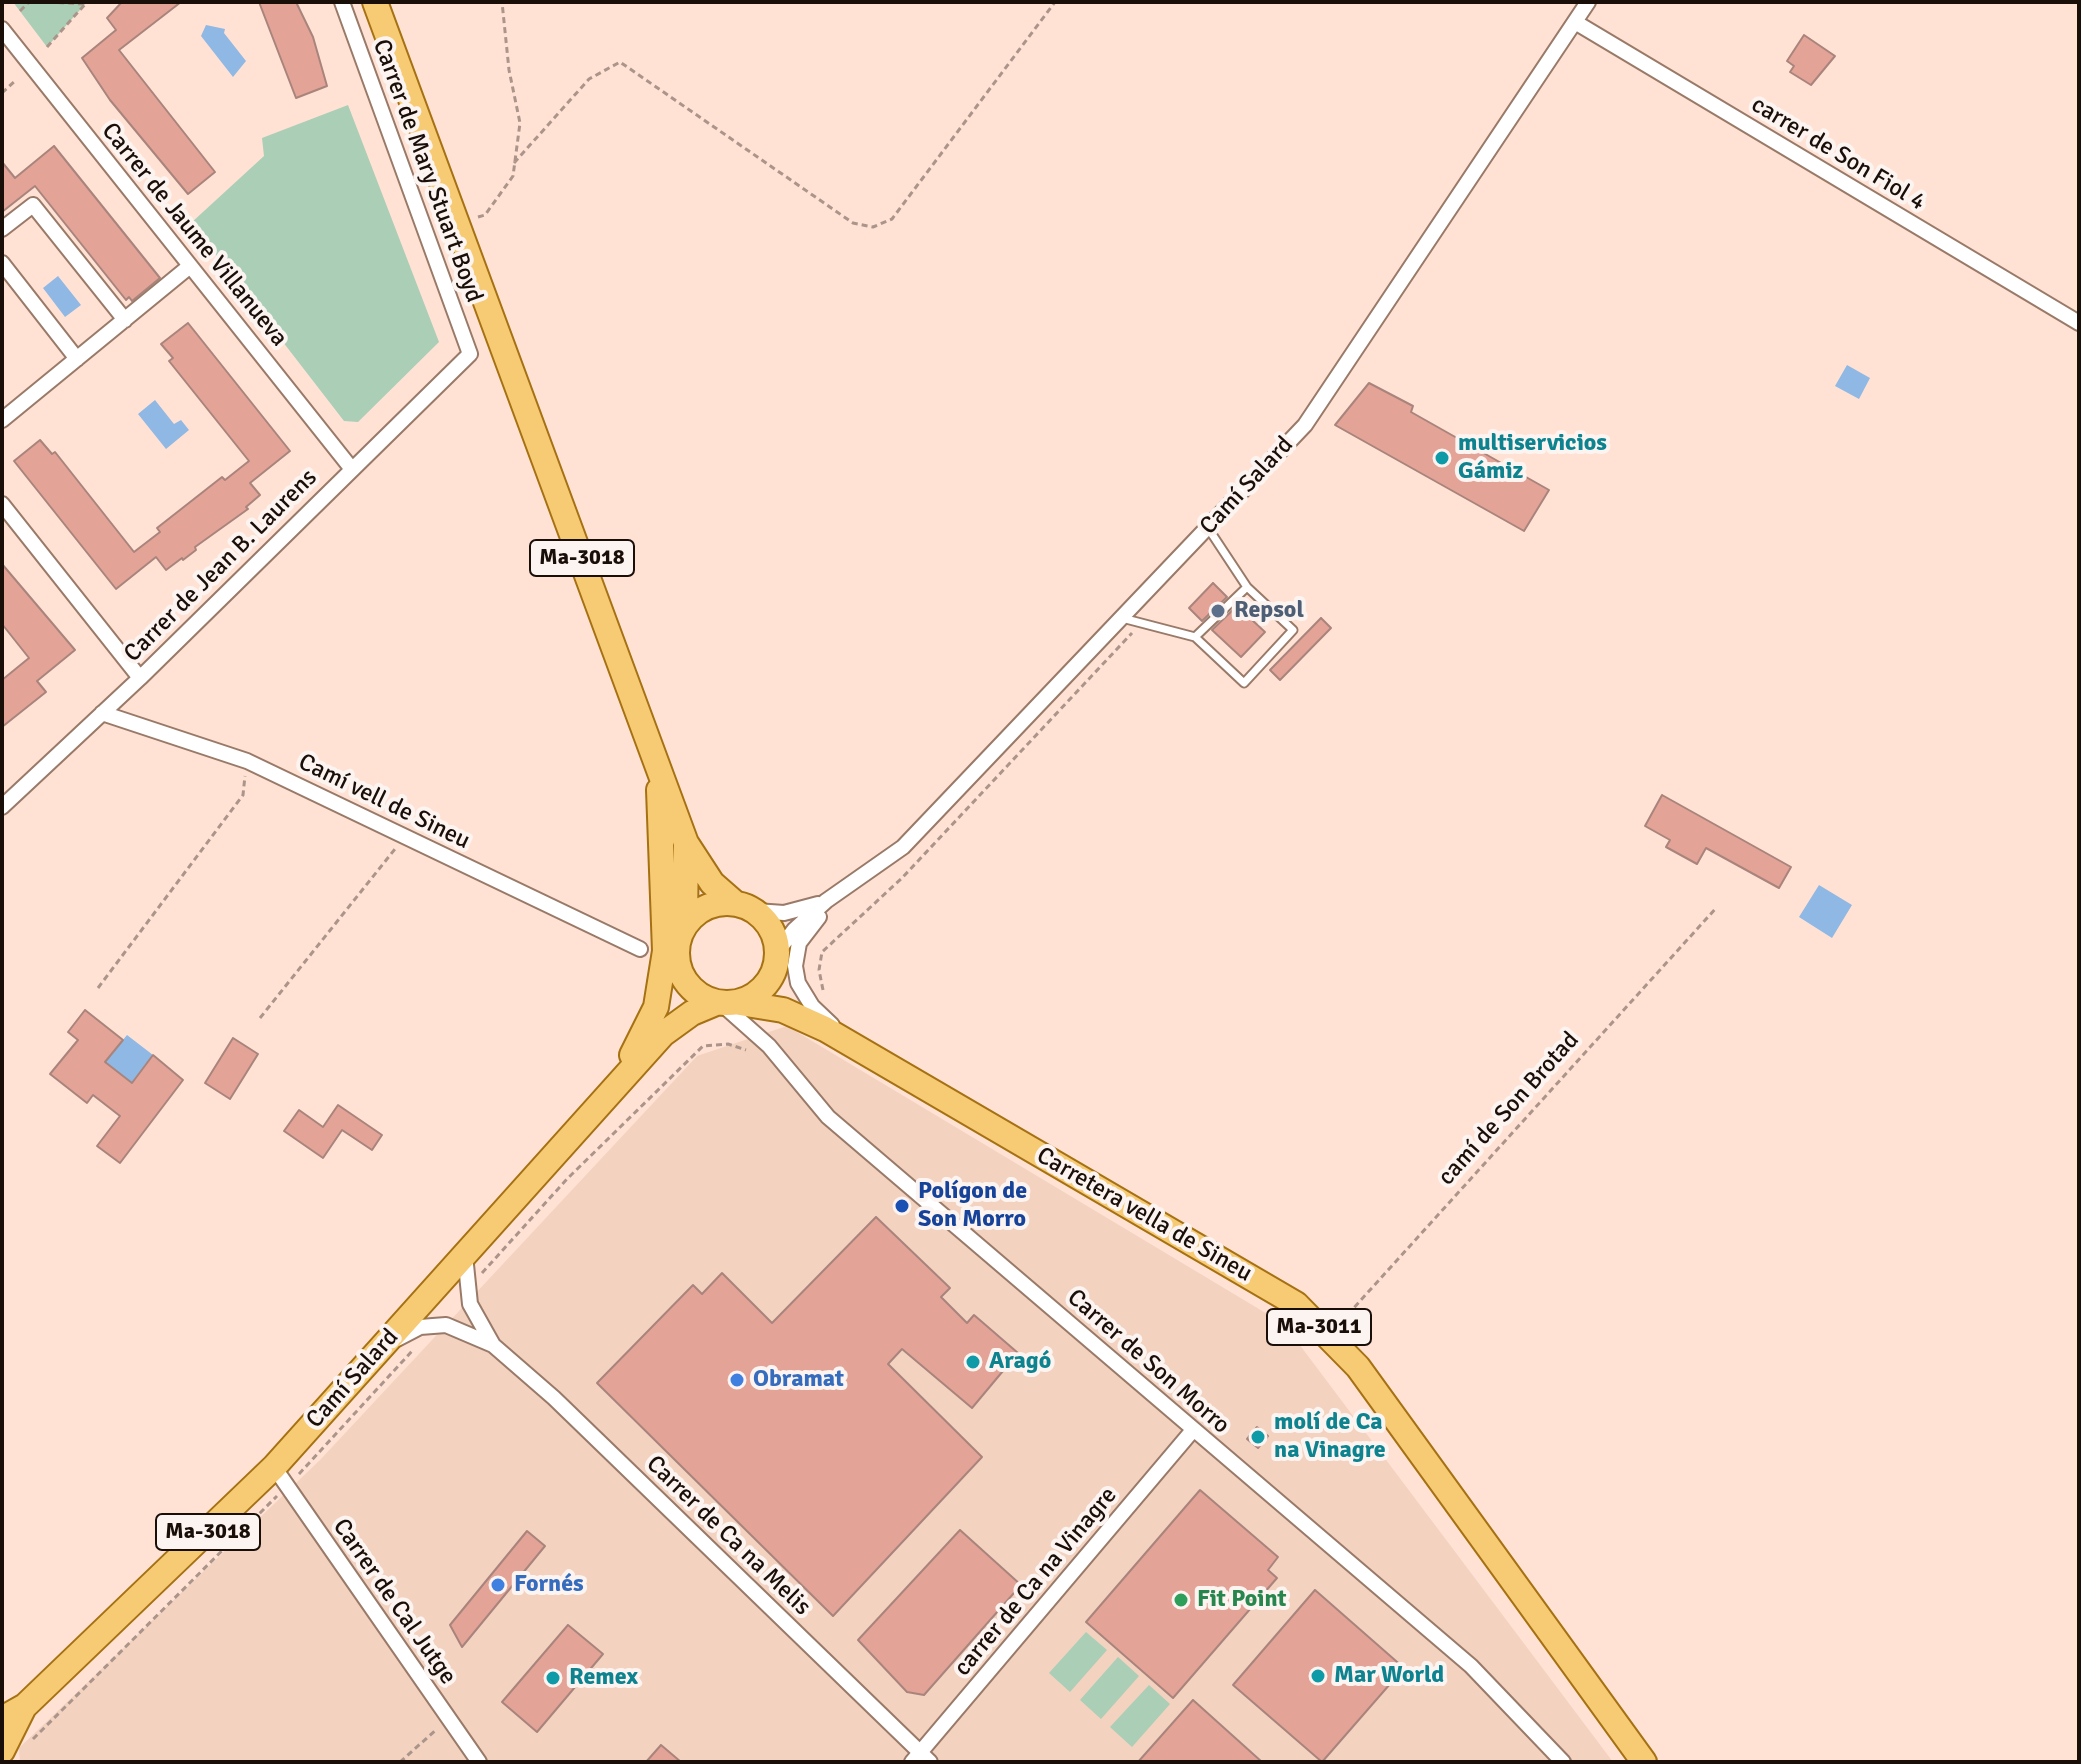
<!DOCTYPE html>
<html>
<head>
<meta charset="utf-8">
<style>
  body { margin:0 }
  #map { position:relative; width:2081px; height:1764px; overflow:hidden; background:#ffe2d4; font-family:Signika,sans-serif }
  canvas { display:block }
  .frame { position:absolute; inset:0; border:4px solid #190e08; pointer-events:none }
</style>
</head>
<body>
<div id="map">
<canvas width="2081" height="1764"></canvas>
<div class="frame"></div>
</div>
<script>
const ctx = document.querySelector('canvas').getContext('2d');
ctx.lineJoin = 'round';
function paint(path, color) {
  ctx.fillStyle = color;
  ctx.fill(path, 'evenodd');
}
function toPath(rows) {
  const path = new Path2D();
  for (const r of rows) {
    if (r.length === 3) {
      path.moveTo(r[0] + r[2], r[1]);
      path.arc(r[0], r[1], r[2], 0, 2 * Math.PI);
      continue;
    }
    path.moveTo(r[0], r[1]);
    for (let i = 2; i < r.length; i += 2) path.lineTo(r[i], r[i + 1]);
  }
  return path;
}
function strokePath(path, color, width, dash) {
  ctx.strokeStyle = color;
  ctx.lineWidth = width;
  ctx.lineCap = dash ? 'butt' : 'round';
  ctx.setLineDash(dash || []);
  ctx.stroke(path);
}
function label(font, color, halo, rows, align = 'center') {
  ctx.font = font + ' Signika,sans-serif';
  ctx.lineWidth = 8;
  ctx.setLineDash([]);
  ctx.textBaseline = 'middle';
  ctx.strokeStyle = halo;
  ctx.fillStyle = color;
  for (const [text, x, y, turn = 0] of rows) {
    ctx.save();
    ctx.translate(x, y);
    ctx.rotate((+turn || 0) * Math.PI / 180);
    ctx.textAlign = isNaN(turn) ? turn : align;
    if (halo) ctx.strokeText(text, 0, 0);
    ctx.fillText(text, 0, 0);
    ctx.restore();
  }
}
const built = toPath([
  [787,1026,1284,1324,1613,1762,20,1762,19,1748,320,1460,697,1056]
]);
const green = toPath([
  [13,2,87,2,47,47],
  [348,105,439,342,358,422,344,421,191,223,264,156,262,138],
  [1086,1632,1107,1650,1070,1692,1049,1673],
  [1118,1657,1139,1676,1101,1719,1080,1700],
  [1149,1685,1170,1704,1132,1747,1110,1727]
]);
const water = toPath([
  [206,25,225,29,224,33,246,61,233,77,201,36],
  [58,276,81,305,65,317,43,288],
  [1847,365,1870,378,1859,399,1835,386],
  [155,400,174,424,181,420,189,430,166,449,138,414],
  [1819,885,1852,905,1832,938,1799,917],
  [127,1035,153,1055,132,1083,105,1062]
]);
const building = toPath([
  [122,2,181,2,119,50,215,172,188,194,110,100,82,58,116,30,107,18,122,2],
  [259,2,296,2,313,37,327,86,296,98,259,2],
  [1804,35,1835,56,1811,85,1790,72,1794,66,1787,61,1804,35],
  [54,146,160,278,132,301,129,297,126,300,35,186,2,212,2,162,15,178,54,146],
  [188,323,290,451,250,483,260,495,246,507,248,509,195,547,196,550,183,560,182,558,166,570,156,557,116,589,14,461,40,440,52,454,55,452,134,552,160,532,157,528,222,477,225,480,249,461,169,361,173,358,161,344,188,323],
  [1369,383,1413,406,1411,412,1549,490,1524,531,1335,425,1369,383],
  [2,564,75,650,37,681,46,692,2,727,2,680,29,658,2,624,2,564],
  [1213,583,1227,597,1202,621,1189,608,1213,583],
  [1237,606,1265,632,1241,657,1212,630,1237,606],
  [1321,618,1331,628,1280,680,1270,670,1321,618],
  [1662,795,1791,867,1779,888,1706,848,1697,864,1666,847,1670,840,1645,826,1662,795],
  [85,1010,123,1040,105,1062,132,1083,153,1055,183,1080,120,1163,97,1146,120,1116,93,1095,87,1103,50,1074,78,1040,68,1032,85,1010],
  [233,1038,258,1054,230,1099,205,1083,233,1038],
  [338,1105,382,1135,372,1150,342,1130,323,1158,284,1131,299,1110,323,1127,338,1105],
  [876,1217,950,1288,941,1297,967,1323,974,1315,1018,1353,972,1408,902,1349,888,1364,982,1457,833,1616,597,1383,693,1285,702,1294,722,1273,772,1323,876,1217],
  [1257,1427,1268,1436,1258,1448,1247,1439,1257,1427],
  [1200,1490,1278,1557,1268,1570,1277,1578,1173,1698,1086,1622,1200,1490],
  [960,1530,1021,1585,924,1695,907,1692,858,1640,960,1530],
  [527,1531,545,1546,462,1647,450,1625,527,1531],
  [1315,1590,1404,1668,1322,1762,1233,1685,1315,1590],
  [568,1625,603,1654,537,1732,502,1702,568,1625],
  [1193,1700,1262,1762,1138,1762,1193,1700],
  [661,1745,681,1762,646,1762,661,1745]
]);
const path = toPath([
  [48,2,84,4],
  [20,11,29,2],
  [47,47,87,2],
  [2,93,16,80],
  [514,163,589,79,620,62,853,223,873,227,892,219,1055,2],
  [478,217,485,215,513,176,520,123,509,70,502,2],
  [98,988,243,795,245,776],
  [823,990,819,970,822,952,902,878,1132,633],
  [260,1018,395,849],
  [482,1273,567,1179,703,1046,728,1044,746,1050],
  [1341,1322,1717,907],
  [299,1474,413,1350],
  [33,1739,277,1496],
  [400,1762,437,1729]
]);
const service = toPath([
  [1122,618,1195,637,1247,587,1208,528],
  [1195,637,1244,683,1293,630,1247,587]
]);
const minor = toPath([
  [1575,22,2079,323],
  [2,29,351,468],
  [2,229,33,205,125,320],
  [2,263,77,359],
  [2,420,190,266],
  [2,504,140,678],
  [102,713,247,761,640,949],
  [2,807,140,678,470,354,342,2],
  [756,911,784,913,818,904],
  [819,917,799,943,795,966,798,983,812,1006,832,1025],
  [777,952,794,930,826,901,903,847,1305,425,1588,2],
  [724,1006,769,1046,828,1117,1471,1666,1563,1762],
  [465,1255,470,1304,493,1345],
  [397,1339,420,1327,446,1325,493,1345,554,1398,930,1762],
  [274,1467,479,1762],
  [912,1762,1193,1430]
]);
const primary = toPath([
  [375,2,686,843,712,883,736,904],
  [727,953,50],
  [685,924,686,843],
  [740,1003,783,1010,825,1029,1296,1304,1358,1367,1644,1762],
  [632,1055,656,1007,665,951,659,790],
  [2,1719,25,1706,274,1467,663,1034,692,1013,716,1003],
  [2,1751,24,1707]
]);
const markers = [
  [1442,458,8,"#0f9aa8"],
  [1218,611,8,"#5c6f8a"],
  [902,1206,8,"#1a4fb4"],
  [973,1362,8,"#0f9aa8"],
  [737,1380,8,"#3f7fe0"],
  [1258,1437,8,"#0f9aa8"],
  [498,1585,8,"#3f7fe0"],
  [1181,1600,8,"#2e9e5b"],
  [1318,1676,8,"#0f9aa8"],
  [553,1678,8,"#0f9aa8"]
];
const shields = [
  [582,558,104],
  [1319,1327,104],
  [208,1532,104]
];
const shieldNames = [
  ["Ma-3018",582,558],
  ["Ma-3011",1319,1327],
  ["Ma-3018",208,1532]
];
const streetNames = [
  ["carrer de Son Fiol 4",1838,154,31],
  ["Carrer de Mary Stuart Boyd",427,171,70],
  ["Carrer de Jaume Villanueva",194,235,51],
  ["Camí Salard",1247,486,-47],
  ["Carrer de Jean B. Laurens",221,566,-45],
  ["Camí vell de Sineu",384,802,26],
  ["camí de Son Brotad",1509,1109,-48],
  ["Carretera vella de Sineu",1144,1215,30],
  ["Carrer de Son Morro",1148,1362,41],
  ["Camí Salard",353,1379,-48],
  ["Carrer de Ca na Melis",728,1536,44],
  ["carrer de Ca na Vinagre",1036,1582,-50],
  ["Carrer de Cal Jutge",394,1602,55]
];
const cultureNames = [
  ["multiservicios",1458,444],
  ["Gámiz",1458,472],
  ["Aragó",989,1362],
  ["molí de Ca",1274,1423],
  ["na Vinagre",1274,1451],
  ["Mar World",1334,1676],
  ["Remex",569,1678]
];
const serviceNames = [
  ["Repsol",1234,611]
];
const transitNames = [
  ["Polígon de",918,1192],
  ["Son Morro",918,1220]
];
const shopNames = [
  ["Obramat",753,1380],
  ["Fornés",514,1585]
];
const leisureNames = [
  ["Fit Point",1197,1600]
];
paint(built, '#f3d2c0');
paint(green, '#aaceb6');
paint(water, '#8fb8e4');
paint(building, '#e3a497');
strokePath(building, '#a9847c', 2);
strokePath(service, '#997a69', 11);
strokePath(minor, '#997a69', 18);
strokePath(primary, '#a57112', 28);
strokePath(path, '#ab958a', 3, [6, 4]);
strokePath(service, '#fff', 7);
strokePath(minor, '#fff', 14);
strokePath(primary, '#f7ca74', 24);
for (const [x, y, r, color] of markers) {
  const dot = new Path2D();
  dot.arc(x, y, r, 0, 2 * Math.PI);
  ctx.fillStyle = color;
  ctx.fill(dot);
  strokePath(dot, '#fcf4f1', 3);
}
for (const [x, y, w] of shields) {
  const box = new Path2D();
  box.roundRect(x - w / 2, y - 18, w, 36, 6);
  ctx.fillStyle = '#fcf4f1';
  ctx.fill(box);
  strokePath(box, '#190e08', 2);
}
label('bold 22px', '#190e08', null, shieldNames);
label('24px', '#190e08', '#fcf4f1', streetNames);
label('bold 24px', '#0d838f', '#fcf4f1', cultureNames, 'left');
label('bold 24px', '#4e5e75', '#fcf4f1', serviceNames, 'left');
label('bold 24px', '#164399', '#fcf4f1', transitNames, 'left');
label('bold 24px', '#366cbe', '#fcf4f1', shopNames, 'left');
label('bold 24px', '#27864d', '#fcf4f1', leisureNames, 'left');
</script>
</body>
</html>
